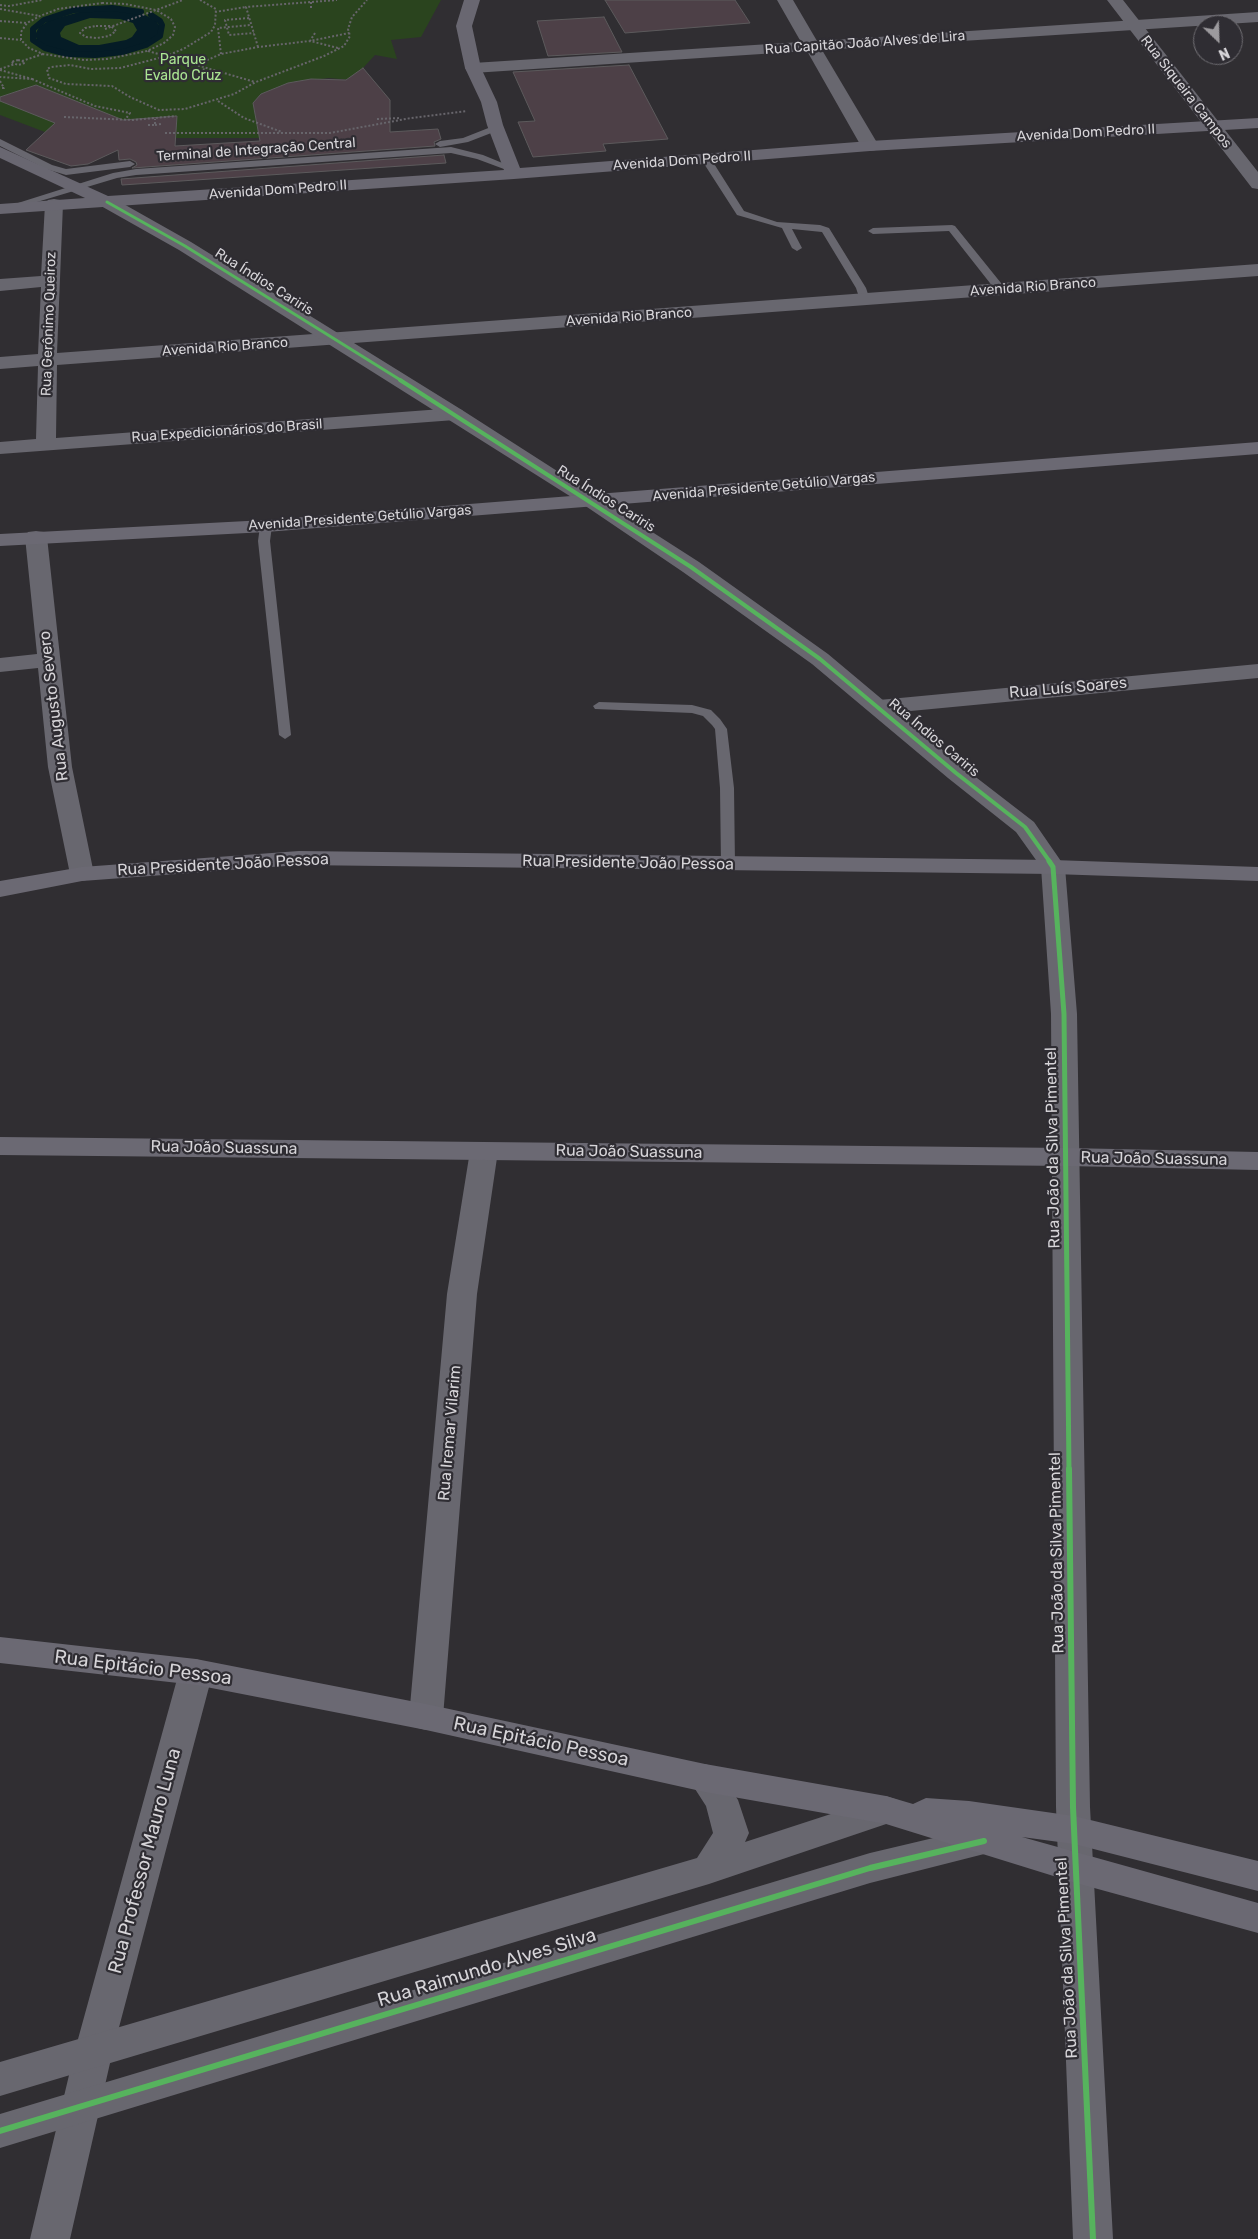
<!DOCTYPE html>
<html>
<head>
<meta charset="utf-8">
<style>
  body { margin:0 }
  #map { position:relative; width:1258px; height:2239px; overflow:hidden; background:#302e32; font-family:Rubik,sans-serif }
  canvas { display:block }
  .north { position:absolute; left:1193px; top:15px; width:50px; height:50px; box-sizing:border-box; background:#2f2d33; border:1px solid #727075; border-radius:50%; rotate:156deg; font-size:14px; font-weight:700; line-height:20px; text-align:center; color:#d6d4d8 }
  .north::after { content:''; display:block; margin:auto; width:18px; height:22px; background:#9c9a9e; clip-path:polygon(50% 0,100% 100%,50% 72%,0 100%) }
</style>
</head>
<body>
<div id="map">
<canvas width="1258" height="2239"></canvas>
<div class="north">N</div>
</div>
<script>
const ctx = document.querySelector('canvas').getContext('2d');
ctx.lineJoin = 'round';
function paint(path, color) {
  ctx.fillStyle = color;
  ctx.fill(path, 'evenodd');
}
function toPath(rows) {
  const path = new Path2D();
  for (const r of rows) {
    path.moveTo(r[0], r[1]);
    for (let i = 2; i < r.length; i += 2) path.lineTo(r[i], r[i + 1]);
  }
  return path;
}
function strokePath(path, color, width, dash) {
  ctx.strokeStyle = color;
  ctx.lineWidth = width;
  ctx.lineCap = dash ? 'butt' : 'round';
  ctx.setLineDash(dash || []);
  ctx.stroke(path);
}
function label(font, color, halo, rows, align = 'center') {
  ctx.font = font + ' Rubik,sans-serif';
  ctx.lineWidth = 4.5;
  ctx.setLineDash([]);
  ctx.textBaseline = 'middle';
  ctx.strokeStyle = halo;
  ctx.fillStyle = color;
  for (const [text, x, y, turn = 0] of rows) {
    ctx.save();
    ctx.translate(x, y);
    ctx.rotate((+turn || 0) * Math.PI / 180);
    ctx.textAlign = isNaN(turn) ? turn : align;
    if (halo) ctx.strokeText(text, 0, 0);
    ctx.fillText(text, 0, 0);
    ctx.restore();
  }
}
const green = toPath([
  [0,0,441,0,421,37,391,40,397,59,375,55,352,80,329,78,288,83,261,94,253,103,255,115,266,123,342,134,257,138,150,138,45,132,0,115]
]);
const water = toPath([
  [108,9,145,15,156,21,161,28,157,36,146,44,130,50,87,55,66,53,49,49,38,42,35,35,39,27,50,20,87,10],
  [90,18,120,19,133,23,137,30,132,37,126,40,99,45,79,45,61,37,60,33,65,26]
]);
const stream = toPath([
  [141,12,112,8,74,10,44,20,33,29,33,40,45,48,67,54,95,55,123,52,146,45,160,36,162,25,160,21,151,15]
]);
const building = toPath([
  [605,0,735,0,750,23,625,33,605,0],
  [604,17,622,52,548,56,537,21,604,17],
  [629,65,668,139,603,144,606,151,533,157,518,122,535,121,513,72,629,65],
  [363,68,390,100,390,132,438,129,441,139,434,142,435,146,132,168,137,165,136,162,130,159,119,160,118,150,88,164,71,166,26,150,55,123,0,101,0,97,36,85,123,120,177,116,175,146,260,141,253,103,261,94,288,83,311,79,346,80,363,68],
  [444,155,446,163,122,185,121,179,444,155]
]);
const path = toPath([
  [200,0,216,9,215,25,211,32,185,48,167,56,120,68,91,69,70,65,51,67,47,69,49,78,66,84,112,86,130,97,159,110,185,109,234,94,256,82,324,56,344,46,350,36,348,29,352,17,367,0],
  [311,2,311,8],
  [102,3,125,4,156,10,171,19,175,27,173,35,164,43,147,51,107,59,84,60,43,54,29,48,21,40,21,32,27,23,40,16,58,9,102,3],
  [0,5,9,6,42,0],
  [0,9,40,16],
  [215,12,246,7],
  [249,18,225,20,229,35,254,33],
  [0,21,27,23],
  [96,26,111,26,116,31,109,36,97,38,86,37,80,33,85,28,96,26],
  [105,29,183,0],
  [315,33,310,41,349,33],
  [0,38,21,40],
  [258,47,246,7,337,0],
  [148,51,255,82],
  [221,54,218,28,251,25],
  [18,60,22,61,25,63,18,65,11,62,18,60],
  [22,61,43,54],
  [196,65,221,54,258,47,310,41,338,48],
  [0,69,15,64],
  [0,70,32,79,0,77],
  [199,71,207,68],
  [32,79,95,106,130,113,125,120],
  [0,81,4,88,0,88],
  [218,101,244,118,282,132],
  [64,117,133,120,176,116],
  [377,119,401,118],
  [148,125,155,125,155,119],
  [155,125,161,124],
  [165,133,330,133,411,118,467,111]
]);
const service = toPath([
  [496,125,501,128,499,130,468,142,440,147,435,144,440,141,463,138,496,125],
  [0,139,52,165,66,169,130,161,135,164,130,167,66,175,46,169,0,146,0,139],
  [451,147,483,155,517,169,512,172,477,159,451,153,136,175,117,178,7,211,2,208,113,173,136,169,451,147],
  [706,156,711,159,744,211,777,222,820,225,829,228,866,288,870,300,869,302,861,302,860,300,856,288,822,232,792,229,802,248,797,251,792,248,782,228,737,215,701,159,706,156],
  [952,225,955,226,1005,288,1005,292,997,292,949,231,873,234,868,231,873,228,952,225],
  [266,523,272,526,270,541,291,735,285,739,279,735,258,541,260,526,266,523],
  [599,702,692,705,711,710,720,719,727,729,734,788,735,865,733,868,723,868,721,865,720,788,715,729,712,725,703,716,692,713,595,709,593,706,599,702]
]);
const minor = toPath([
  [777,0,793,0,817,41,1258,12,1258,22,822,50,879,146,876,150,870,151,864,150,861,146,807,51,473,73,467,71,465,68,467,65,473,63,801,42,777,0],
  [54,199,60,200,63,204,57,353,1258,264,1258,276,57,365,56,438,455,408,462,410,465,414,462,418,455,420,0,454,0,442,36,439,38,366,0,369,0,357,38,354,41,287,0,291,0,279,41,276,45,204,48,200,54,199],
  [36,531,44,532,47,537,72,767,94,874,91,879,82,881,73,879,70,874,48,767,38,668,0,672,0,658,37,654,25,537,28,532,36,531],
  [1258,664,1258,678,879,714,871,712,867,707,871,702,879,700,1258,664],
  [484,1142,494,1145,498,1151,477,1294,443,1717,438,1727,426,1730,414,1727,409,1717,447,1294,470,1151,474,1145,484,1142],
  [196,1659,208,1663,213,1672,113,2050,70,2239,30,2239,75,2050,179,1672,184,1663,196,1659]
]);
const tertiary = toPath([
  [1107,0,1123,0,1258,172,1258,189,1252,188,1107,0],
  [107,197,113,198,191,242,462,410,699,562,828,654,964,768,1034,822,1065,867,1077,1014,1090,1807,1113,2239,1073,2239,1056,1807,1051,1014,1041,867,1016,832,948,778,812,664,683,572,584,505,179,250,101,206,98,202,101,198,107,197],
  [705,1764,717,1768,738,1800,749,1833,745,1842,886,1796,898,1800,903,1810,898,1820,709,1884,0,2096,0,2062,697,1858,713,1833,706,1806,688,1778,693,1768,705,1764],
  [984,1826,996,1831,1002,1841,996,1851,870,1883,0,2148,0,2114,870,1853,984,1826]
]);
const secondary = toPath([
  [1258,442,1258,454,266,532,0,546,0,534,266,520,1258,442],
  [299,851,1053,860,1258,867,1258,881,1053,874,299,865,82,881,0,897,0,881,82,867,299,851],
  [0,1137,1067,1148,1258,1152,1258,1170,1067,1166,0,1155,0,1137],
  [0,1637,196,1659,426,1704,705,1764,886,1796,913,1804,926,1798,969,1801,1074,1816,1258,1861,1258,1891,1074,1844,1022,1837,1258,1903,1258,1933,1076,1883,886,1824,705,1792,426,1730,196,1685,0,1663,0,1637]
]);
const primary = toPath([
  [464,0,480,0,472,26,481,68,497,102,503,125,520,168,870,141,1258,118,1258,128,870,151,514,179,0,214,0,204,85,198,0,158,0,147,108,196,504,170,487,125,481,102,465,68,456,26,464,0]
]);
const cyclewayFar3 = toPath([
  [107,202,185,246,402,381]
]);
const cyclewayFar2 = toPath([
  [400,380,691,567,820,659,956,773,1025,827,1050,862]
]);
const cyclewayFar1 = toPath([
  [1049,861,1053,867,1064,1014,1069,1471]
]);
const cycleway = toPath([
  [1069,1469,1073,1807,1093,2239],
  [0,2131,870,1868,984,1841]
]);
const farStreetnames = [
  ["Rua Capitão João Alves de Lira",865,43,-4],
  ["Rua Siqueira Campos",1186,92,52],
  ["Avenida Dom Pedro II",1086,133,-3],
  ["Terminal de Integração Central",256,150,-4],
  ["Avenida Dom Pedro II",682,161,-4],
  ["Avenida Dom Pedro II",278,190,-4],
  ["Rua Índios Cariris",264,282,32],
  ["Avenida Rio Branco",1033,287,-4],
  ["Avenida Rio Branco",629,317,-4],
  ["Rua Gerônimo Queiroz",49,324,-88],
  ["Avenida Rio Branco",225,347,-4],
  ["Rua Expedicionários do Brasil",227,431,-4],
  ["Avenida Presidente Getúlio Vargas",764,487,-5],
  ["Rua Índios Cariris",606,499,32],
  ["Avenida Presidente Getúlio Vargas",360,518,-4],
  ["Rua Índios Cariris",934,738,40]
];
const farParknames = [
  ["Parque",183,60],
  ["Evaldo Cruz",183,76]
];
const streetNames = [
  ["Rua Luís Soares",1068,688,-5],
  ["Rua Augusto Severo",54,706,-97],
  ["Rua Presidente João Pessoa",628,863,1],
  ["Rua Presidente João Pessoa",223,865,-3],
  ["Rua João Suassuna",224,1148,1],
  ["Rua João da Silva Pimentel",1053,1148,-91],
  ["Rua João Suassuna",629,1152,1],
  ["Rua João Suassuna",1154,1159,1],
  ["Rua Iremar Vilarim",450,1433,-85],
  ["Rua João da Silva Pimentel",1057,1553,-91],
  ["Rua João da Silva Pimentel",1067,1958,-93]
];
const nearStreetnames = [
  ["Rua Epitácio Pessoa",143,1668,7],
  ["Rua Epitácio Pessoa",541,1742,12],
  ["Rua Professor Mauro Luna",145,1861,-75],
  ["Rua Raimundo Alves Silva",487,1968,-17]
];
paint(green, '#2a441e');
paint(water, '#051c26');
strokePath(stream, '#051c26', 6);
paint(building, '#4d4047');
strokePath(building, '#5c5a5c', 1);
strokePath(path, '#67656b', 2, [2, 2]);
paint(service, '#68676f');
paint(minor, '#68676f');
paint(tertiary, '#68676f');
paint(secondary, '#6b6973');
paint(primary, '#696771');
strokePath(cyclewayFar3, '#56b35d', 3);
strokePath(cyclewayFar2, '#56b35d', 4);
strokePath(cyclewayFar1, '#56b35d', 5);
strokePath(cycleway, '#56b35d', 6);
label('14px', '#d6d4d8', '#2f2d33', farStreetnames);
label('14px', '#aae592', '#2f2d33', farParknames);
label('16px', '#d6d4d8', '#2f2d33', streetNames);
label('19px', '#d6d4d8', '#2f2d33', nearStreetnames);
</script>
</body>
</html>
